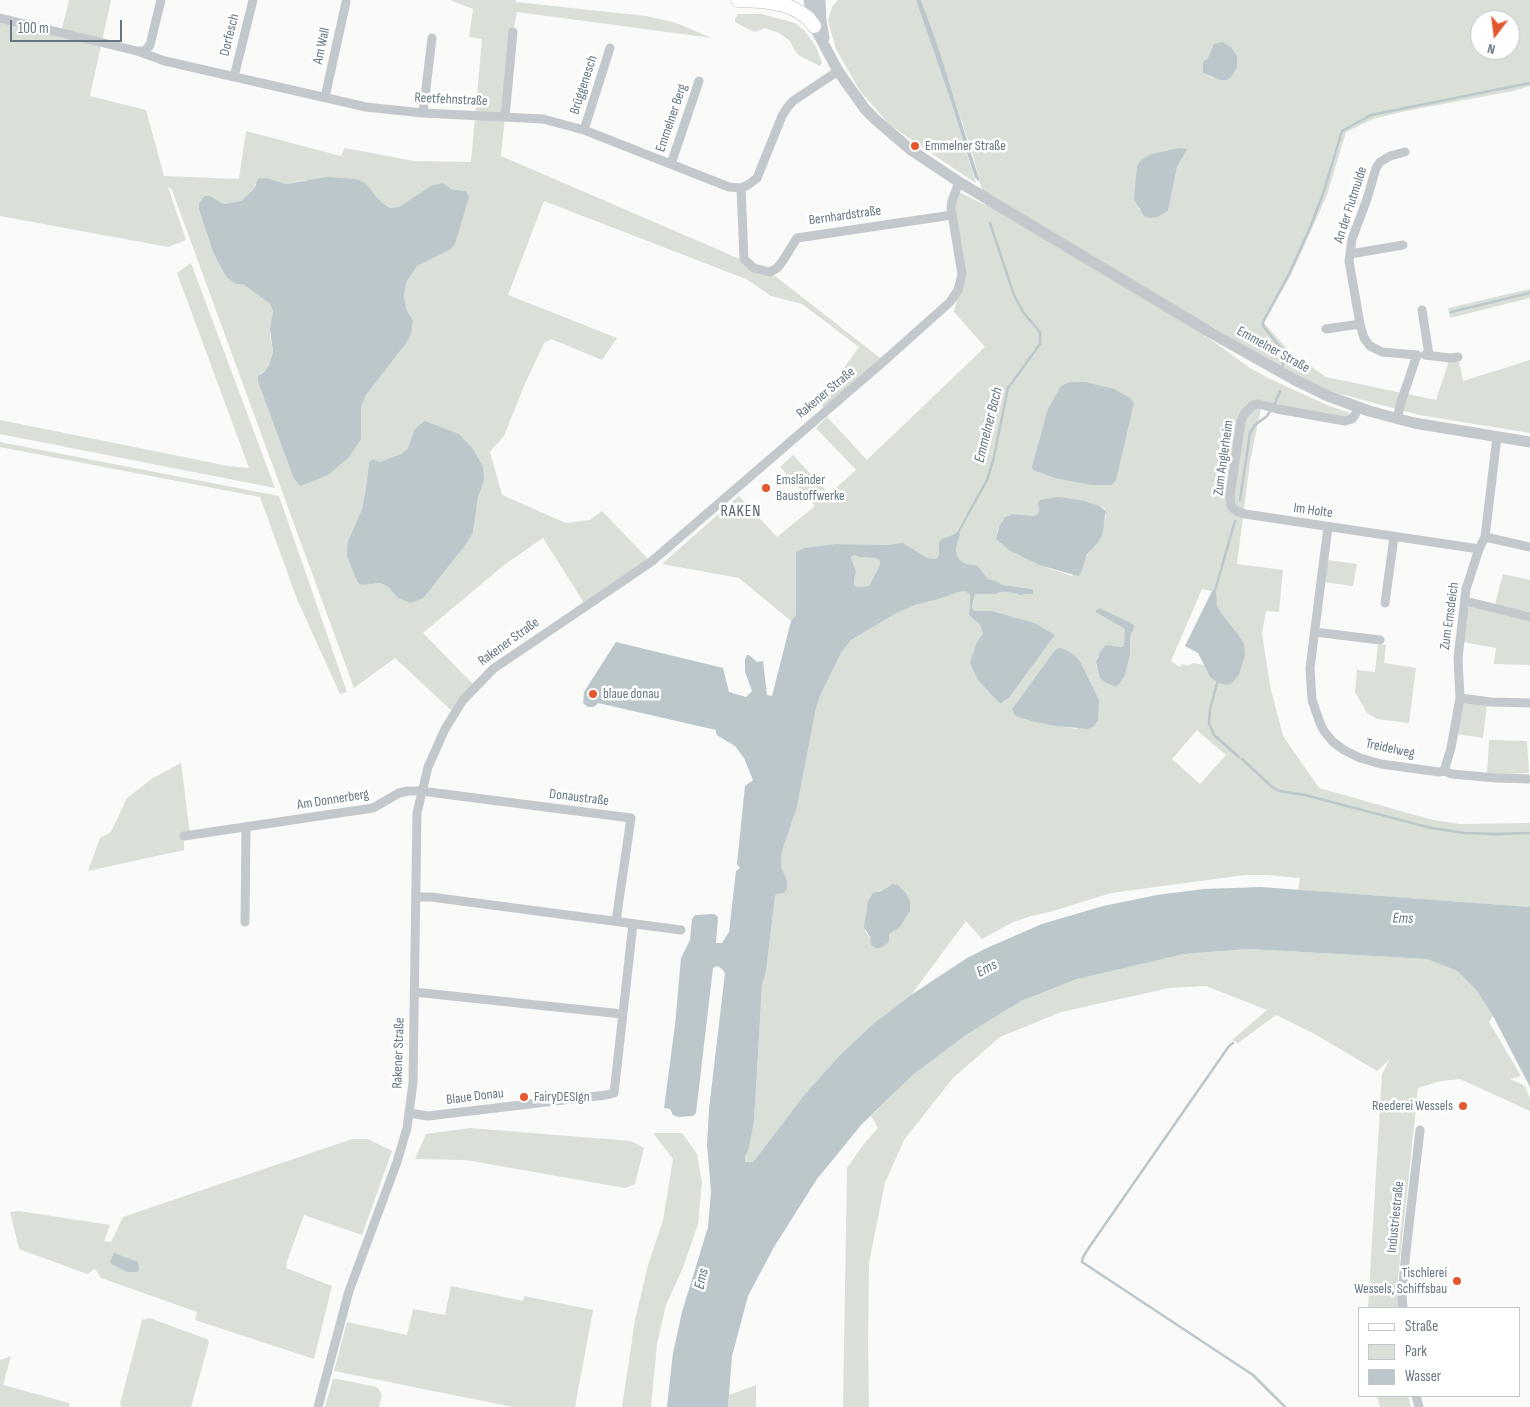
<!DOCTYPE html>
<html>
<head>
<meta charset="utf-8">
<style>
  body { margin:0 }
  #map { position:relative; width:1530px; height:1407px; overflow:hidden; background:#fafaf8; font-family:"Sofia Sans Condensed",sans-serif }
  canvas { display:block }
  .legend { position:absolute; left:1358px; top:1307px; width:162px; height:90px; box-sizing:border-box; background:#fff; border:1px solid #c1c8cd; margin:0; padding:6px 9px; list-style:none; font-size:15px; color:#657683 }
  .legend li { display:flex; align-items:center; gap:10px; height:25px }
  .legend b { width:25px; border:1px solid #c1c8cd }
  .north { position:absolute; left:1470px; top:10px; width:50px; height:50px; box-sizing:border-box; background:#fff; border:1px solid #c1c8cd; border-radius:50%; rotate:195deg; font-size:14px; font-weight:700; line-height:20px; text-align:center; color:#657683 }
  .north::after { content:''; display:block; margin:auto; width:18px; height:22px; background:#e4572e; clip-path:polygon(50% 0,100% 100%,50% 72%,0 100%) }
  .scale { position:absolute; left:10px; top:20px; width:112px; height:22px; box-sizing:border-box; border:2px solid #657683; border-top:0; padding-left:6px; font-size:15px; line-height:18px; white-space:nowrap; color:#657683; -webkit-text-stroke:4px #fff; paint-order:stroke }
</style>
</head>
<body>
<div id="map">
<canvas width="1530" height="1407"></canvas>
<ul class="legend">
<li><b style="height:6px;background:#fff"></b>Straße</li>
<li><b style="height:14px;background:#dadfd7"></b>Park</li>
<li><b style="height:14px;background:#bbc7cb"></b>Wasser</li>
</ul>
<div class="north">N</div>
<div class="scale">100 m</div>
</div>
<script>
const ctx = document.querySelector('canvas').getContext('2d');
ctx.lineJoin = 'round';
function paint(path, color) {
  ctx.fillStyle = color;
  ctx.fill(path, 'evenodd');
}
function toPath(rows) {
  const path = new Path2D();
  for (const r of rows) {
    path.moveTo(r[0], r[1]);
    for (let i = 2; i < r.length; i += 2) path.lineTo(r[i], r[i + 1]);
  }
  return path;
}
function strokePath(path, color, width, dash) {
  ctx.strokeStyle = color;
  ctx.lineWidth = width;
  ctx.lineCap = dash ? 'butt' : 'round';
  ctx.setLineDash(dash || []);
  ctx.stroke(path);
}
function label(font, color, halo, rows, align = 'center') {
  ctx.font = font + ' "Sofia Sans Condensed",sans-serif';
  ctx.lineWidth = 5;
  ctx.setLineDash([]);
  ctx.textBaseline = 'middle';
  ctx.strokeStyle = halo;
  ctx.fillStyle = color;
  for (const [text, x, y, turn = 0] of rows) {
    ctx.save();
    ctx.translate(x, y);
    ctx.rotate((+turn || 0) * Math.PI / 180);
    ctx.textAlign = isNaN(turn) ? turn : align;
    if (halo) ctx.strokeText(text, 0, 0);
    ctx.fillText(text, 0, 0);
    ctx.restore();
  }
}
const green = toPath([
  [69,0,111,0,90,96,146,110,164,176,239,179,246,131,341,156,345,148,414,161,471,162,482,39,469,37,473,9,450,0,516,0,516,2,646,16,676,23,712,38,517,12,513,32,501,156,770,272,884,361,826,410,819,402,859,347,802,304,771,296,746,279,544,201,508,295,617,338,602,360,551,339,544,343,524,386,504,436,490,452,502,495,566,523,590,520,602,511,651,562,586,606,543,538,504,565,423,633,475,686,454,713,395,658,354,688,172,190,168,187,186,240,168,247,0,216,0,18,61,33],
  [267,178,286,184,305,180,371,190,382,203,390,208,399,207,432,185,443,183,451,189,466,191,449,250,417,266,406,283,404,297,406,308,410,314,407,342,366,395,361,407,361,439,300,486,294,479,258,382,260,373,265,371,269,365,273,352,270,335,273,311,270,304,243,284,226,277,213,252,199,210,210,196,224,204,241,201,254,189,255,184],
  [408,448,484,481,478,497,473,533,464,547,447,568,398,598,388,587,381,583,363,585,348,541,362,509,366,488,369,462,372,459,380,462,389,459,401,454],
  [838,0,916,0,949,96,976,183,929,152,889,124,860,91,836,49,828,21,832,7],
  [921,0,1530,0,1530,86,1513,91,1406,111,1373,119,1346,132,1327,195,1291,275,1264,323,1288,350,1326,377,1436,400,1450,358,1458,357,1463,381,1530,360,1530,433,1419,415,1333,392,1298,377,1209,325,1204,337,1205,336,1210,339,1250,368,1268,378,1327,405,1355,415,1352,419,1262,403,1250,462,1237,564,1283,570,1279,612,1266,611,1262,633,1270,686,1283,736,1319,788,1433,820,1460,824,1530,823,1530,907,1298,890,1300,878,1268,875,1245,875,1111,893,1053,911,1031,916,1011,923,982,939,966,921,911,995,873,1024,840,1055,805,1094,757,1157,753,1162,747,1163,745,1162,745,1157,749,1148,754,1122,762,985,766,972,775,896,787,881,781,866,782,851,797,807,816,708,820,696,841,653,851,640,895,614,915,605,939,599,949,594,965,591,970,595,969,615,980,625,983,634,976,646,978,680,998,702,1004,702,1009,698,1055,635,1035,623,992,611,974,611,972,607,975,594,996,594,1000,592,1016,593,1019,595,1033,594,1033,589,1002,585,996,581,988,579,977,565,966,564,960,560,957,555,956,549,960,535,959,531,964,521,963,520,956,532,939,543,939,554,937,558,934,559,927,559,904,544,899,543,889,545,835,544,804,548,796,552,796,615,791,621,739,578,662,564,739,496,777,537,815,506,780,467,793,455,829,494,856,470,816,428,827,417,867,460,985,347,954,312,962,274,951,208,955,190,985,205,987,210,973,155],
  [1480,20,1510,20,1510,50,1480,50],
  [1232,48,1237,56,1237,67,1213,78,1203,73,1203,62,1208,58],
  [1186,149,1177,167,1168,211,1138,209],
  [1085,501,1105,508,1106,517,1098,543,1090,550,1085,560,1072,576,1039,565,1001,544,997,531,1005,517,1013,514,1033,516,1038,514,1039,509],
  [1202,589,1215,592,1217,606,1221,613,1237,633,1218,683,1210,677,1204,665,1193,663,1189,666,1182,664,1180,667,1171,661],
  [1100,608,1131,623,1135,626,1130,637,1129,644,1096,668,1097,657,1124,645,1125,633,1125,628,1097,612,1096,610],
  [1055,650,1081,663,1099,700,1077,729,1035,722,1015,716,1012,709],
  [1197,730,1200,733,1226,755,1200,784,1172,759],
  [888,886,910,911,900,927,891,931,885,944,880,948,872,942,865,930,866,912,878,891,885,889],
  [738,14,762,14,795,23,805,31,816,47,822,63,820,66,800,56,795,51,790,41,779,33,765,28,755,32,744,27,735,22,735,19],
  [191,263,275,488,0,434,0,420,228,466,249,468,177,273],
  [1530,289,1530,298,1450,318,1448,308],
  [0,442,279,496,347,692,340,694,297,599,260,497,0,447],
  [854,555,859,557,876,558,880,561,879,567,869,586,857,587,854,585,854,580,856,571,851,556],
  [1327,560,1357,564,1353,586,1324,582],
  [1503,574,1530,580,1530,612,1495,604],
  [1470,606,1530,619,1530,665,1494,664,1496,648,1463,642,1466,610],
  [1378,644,1386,645,1384,663,1416,668,1409,723,1377,719,1367,713,1355,692,1357,670,1375,672],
  [1464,702,1487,704,1483,738,1457,734,1460,707],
  [1489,740,1527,741,1529,773,1487,775],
  [181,763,190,835,184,836,184,850,88,871,100,838,111,832,127,798,153,778],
  [1249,949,1427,959,1457,971,1477,991,1493,1016,1489,1022,1521,1076,1510,1079,1525,1086,1530,1099,1530,1111,1460,1079,1441,1081,1418,1088,1398,1278,1399,1308,1368,1308,1382,1074,1390,1059,1377,1071,1313,1033,1276,1015,1238,1043,1232,1040,1267,1010,1206,986,1169,988,1061,1012,1000,1037,953,1078,904,1140,885,1183,869,1263,868,1341,869,1407,843,1407,847,1168,863,1145,878,1128,871,1116,914,1074,966,1035,1021,1001,1077,979,1127,967,1184,954],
  [470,1128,631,1141,644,1148,635,1184,625,1188,466,1160,415,1159,426,1134],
  [653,1133,682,1133,697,1154,702,1182,698,1224,684,1265,666,1305,657,1344,651,1407,622,1407,635,1320,648,1265,663,1220,673,1159],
  [352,1139,368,1139,392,1151,362,1235,304,1215,287,1261,286,1268,332,1286,314,1359,195,1320,197,1312,101,1278,95,1269,87,1274,19,1249,10,1212,19,1211,110,1225,104,1241,111,1242,123,1217],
  [451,1286,523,1301,524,1296,593,1310,575,1407,513,1407,334,1371,347,1322,407,1335,413,1309,445,1315],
  [149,1318,207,1339,209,1342,191,1407,122,1407,120,1404,142,1320],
  [11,1356,3,1385,69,1403,69,1407,0,1407,0,1360],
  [333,1379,337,1379,377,1387,382,1395,379,1407,325,1407],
  [756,1385,756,1407,728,1407,729,1395],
  [1377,1396,1408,1396,1411,1407,1380,1407]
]);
const water = toPath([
  [916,0,921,0,939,50,980,182,975,178,949,96],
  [1222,42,1232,48,1237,56,1237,67,1232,76,1227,80,1220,80,1203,73,1203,62,1208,58,1214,44],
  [1180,148,1187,149,1177,167,1168,211,1157,217,1150,218,1144,216,1134,199,1137,166,1142,159,1152,154],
  [327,177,356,179,365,183,382,203,390,208,399,207,432,185,443,183,451,189,466,191,469,197,455,244,449,250,417,266,406,283,404,297,406,308,413,321,411,334,407,342,366,395,361,407,361,439,349,457,328,475,300,486,294,479,258,382,258,376,265,371,269,365,273,352,270,329,273,311,270,304,243,284,236,284,226,277,213,252,199,210,199,204,204,196,210,196,224,204,241,201,254,189,258,179,267,178,286,184],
  [1070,382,1085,382,1114,389,1130,398,1134,403,1116,480,1112,485,1091,485,1055,478,1033,470,1032,467,1048,409,1061,386],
  [425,421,459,434,473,449,483,467,484,481,478,497,473,533,464,547,423,598,411,603,398,598,388,587,381,583,363,585,358,583,347,556,348,541,362,509,366,488,369,462,372,459,380,462,401,454,408,448,415,429],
  [1058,497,1085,501,1100,506,1106,511,1102,536,1098,543,1087,554,1081,573,1078,576,1039,565,1009,550,996,539,999,527,1005,517,1013,514,1033,516,1038,514,1039,509,1038,503,1040,500],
  [959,531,960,535,956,549,957,555,960,560,966,564,977,565,988,579,996,581,1002,585,1033,589,1033,594,1019,595,1016,593,1000,592,996,594,975,594,972,607,974,611,992,611,1035,623,1055,635,1009,698,1001,703,998,702,978,680,970,663,977,642,983,634,980,625,969,615,970,595,965,591,955,593,939,599,915,605,895,614,851,640,841,653,820,696,816,708,797,807,782,851,781,866,787,881,787,889,784,893,777,894,775,896,766,972,762,985,754,1122,749,1148,745,1157,745,1162,753,1162,757,1157,805,1094,840,1055,873,1024,911,995,967,958,989,947,1042,924,1103,906,1157,895,1204,889,1261,887,1530,907,1530,1087,1493,1016,1477,991,1457,971,1427,959,1249,949,1184,954,1077,979,1021,1001,966,1035,914,1074,862,1124,817,1179,774,1247,748,1296,732,1356,728,1407,667,1407,673,1353,682,1312,708,1227,711,1191,707,1145,709,1109,725,973,722,969,717,966,713,968,696,1113,693,1116,678,1117,673,1115,670,1109,664,1108,675,1025,681,958,690,940,692,919,695,915,714,914,718,917,716,943,722,943,729,932,736,871,740,868,737,864,745,786,753,780,744,758,735,746,718,736,716,733,716,730,598,703,594,707,588,707,583,703,584,692,616,642,723,668,729,692,746,697,752,691,745,672,745,659,747,655,749,655,757,662,763,661,767,695,772,696,791,621,796,615,796,552,804,548,835,544,889,545,899,543,903,543,927,558,934,559,937,558,939,554,939,543,941,539,948,537],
  [854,555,859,557,876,558,880,561,879,567,869,586,857,587,854,585,854,580,856,571,851,557],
  [1212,591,1216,592,1217,606,1221,613,1237,633,1244,644,1245,655,1239,675,1232,683,1227,685,1218,683,1210,677,1198,653,1185,646],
  [1100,608,1131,623,1135,626,1130,637,1130,654,1125,675,1118,686,1114,686,1105,682,1100,678,1096,662,1100,652,1106,645,1121,647,1124,645,1125,629,1096,612,1096,610],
  [1059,648,1064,649,1074,655,1081,663,1099,700,1098,720,1094,726,1088,729,1056,726,1035,722,1015,716,1012,709,1055,650],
  [893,884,899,886,906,893,910,902,910,911,900,927,889,934,889,942,880,948,876,948,871,945,870,937,864,927,868,901,873,893,881,891],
  [114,1253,138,1262,139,1269,137,1272,127,1272,112,1264,110,1262]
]);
const stream = toPath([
  [1451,312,1530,293],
  [1280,347,1263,326,1263,322,1289,274,1309,230,1323,194,1342,131,1371,115,1530,83],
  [1282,354,1283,366],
  [1274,406,1280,391],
  [1240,500,1250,433,1255,425,1267,416,1271,410],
  [957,534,987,480,993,461,1008,388,1040,344,1040,332,1023,312,1014,295,990,223],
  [1214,594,1235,521],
  [1218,680,1210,709,1209,723,1214,735,1239,757],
  [1242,759,1272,787,1279,791,1305,795,1431,828,1465,833,1496,834,1530,833],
  [1233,1043,1229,1046,1090,1246,1083,1257,1082,1262,1253,1375,1285,1407]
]);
const minor = toPath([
  [0,18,137,51,165,61,366,107,423,113,543,119,584,130,729,187,741,188,748,185,757,178,782,116,787,108,793,101,838,71],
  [137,51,145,51,150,45,161,0],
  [234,77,253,0],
  [325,97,346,2],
  [423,113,432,38],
  [505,117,513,32],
  [584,130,610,48],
  [671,164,699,81],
  [741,188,744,259,754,268,770,272,777,268,782,262,797,238,952,215],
  [1350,254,1403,245],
  [1422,310,1429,355],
  [1326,329,1360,324],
  [1425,355,1450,358,1458,357],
  [1358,407,1355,415,1352,419,1345,421,1277,409,1259,404,1253,405,1244,414,1241,422,1230,495,1231,506,1236,511,1245,514,1479,549],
  [1397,419,1401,402,1417,355,1382,352,1370,346,1364,338,1360,324,1349,261,1352,239,1367,199,1376,168,1380,162,1390,156,1405,152],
  [1328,527,1310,668,1312,700,1320,723,1324,731,1333,742,1344,750,1360,758,1381,764,1439,772,1444,771,1452,774,1496,778,1530,779],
  [1485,537,1530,547],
  [1465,601,1530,617],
  [1385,603,1394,537],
  [1315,632,1380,640],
  [1460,698,1491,702,1530,703],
  [1444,771,1451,748,1460,698,1458,658,1466,589,1479,549,1485,537,1497,437],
  [184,836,373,808,399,793,408,791,421,791,631,818,616,921],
  [416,897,431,897,681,930],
  [245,922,246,827],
  [414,992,622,1014],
  [409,1113,428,1116,606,1095,614,1093,633,924],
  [1403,1308,1402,1295,1406,1251,1420,1130],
  [1416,1396,1419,1407],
  [318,1407,349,1291,397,1162,407,1128,413,1083,417,813,428,767,445,729,463,700,493,669,651,562,884,361,950,302,958,290,962,274,951,208,952,201,959,182]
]);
const tertiary = toPath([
  [809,0,814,26,838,71,865,109,876,120,911,150,959,182,1213,334,1295,380,1328,396,1369,411,1414,423,1530,442],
  [820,0,821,21,824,38]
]);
const primary = toPath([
  [738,0,763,1,785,5,798,11,808,18,814,26]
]);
const markers = [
  [915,146,5,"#e4572e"],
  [766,488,5,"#e4572e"],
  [593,694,5,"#e4572e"],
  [524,1097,5,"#e4572e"],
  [1463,1106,5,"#e4572e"],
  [1457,1281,5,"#e4572e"]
];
const streetNames = [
  ["Dorfesch",230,35,-76],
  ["Am Wall",322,46,-78],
  ["Brüggenesch",584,85,-72],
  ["Reetfehnstraße",451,100,3],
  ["Emmelner Berg",672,118,-71],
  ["An der Flutmulde",1351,205,-72],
  ["Bernhardstraße",845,216,-8],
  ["Emmelner Straße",1273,350,29],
  ["Rakener Straße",826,393,-40],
  ["Zum Anglerheim",1224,458,-82],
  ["Im Holte",1313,511,8],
  ["Zum Emsdeich",1450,616,-82],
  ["Rakener Straße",509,642,-36],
  ["Treidelweg",1390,749,12],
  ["Donaustraße",579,798,7],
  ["Am Donnerberg",333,800,-9],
  ["Rakener Straße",399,1053,-88],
  ["Blaue Donau",475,1097,-7],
  ["Industriestraße",1396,1217,-84]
];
const poiNames = [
  ["Emmelner Straße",925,146],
  ["Emsländer",776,480],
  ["Baustoffwerke",776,496],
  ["blaue donau",603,694],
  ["FairyDESIgn",534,1097],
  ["Reederei Wessels",1453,1106,"right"],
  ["Tischlerei",1447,1273,"right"],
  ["Wessels, Schiffsbau",1447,1289,"right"]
];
const waterNames = [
  ["Emmelner Bach",989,425,-76],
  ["Ems",1403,919,1],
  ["Ems",987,969,-27],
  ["Ems",702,1279,-76]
];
const quarterNames = [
  ["RAKEN",741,512]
];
paint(green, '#dadfd7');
paint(water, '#bbc7cb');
strokePath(stream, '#bbc7cb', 2.5);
strokePath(primary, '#b5babe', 15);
strokePath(minor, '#c3c8cc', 9);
strokePath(tertiary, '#c3c8cc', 11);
strokePath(primary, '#fff', 14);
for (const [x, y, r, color] of markers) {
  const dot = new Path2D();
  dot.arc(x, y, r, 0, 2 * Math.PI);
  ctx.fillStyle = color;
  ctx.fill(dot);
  strokePath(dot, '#fff', 2);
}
label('14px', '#657683', '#fff', streetNames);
label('14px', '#657683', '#fff', poiNames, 'left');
label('italic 15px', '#60757c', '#fff', waterNames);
ctx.letterSpacing = '1px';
label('16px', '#57646e', '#fff', quarterNames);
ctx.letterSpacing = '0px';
</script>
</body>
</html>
